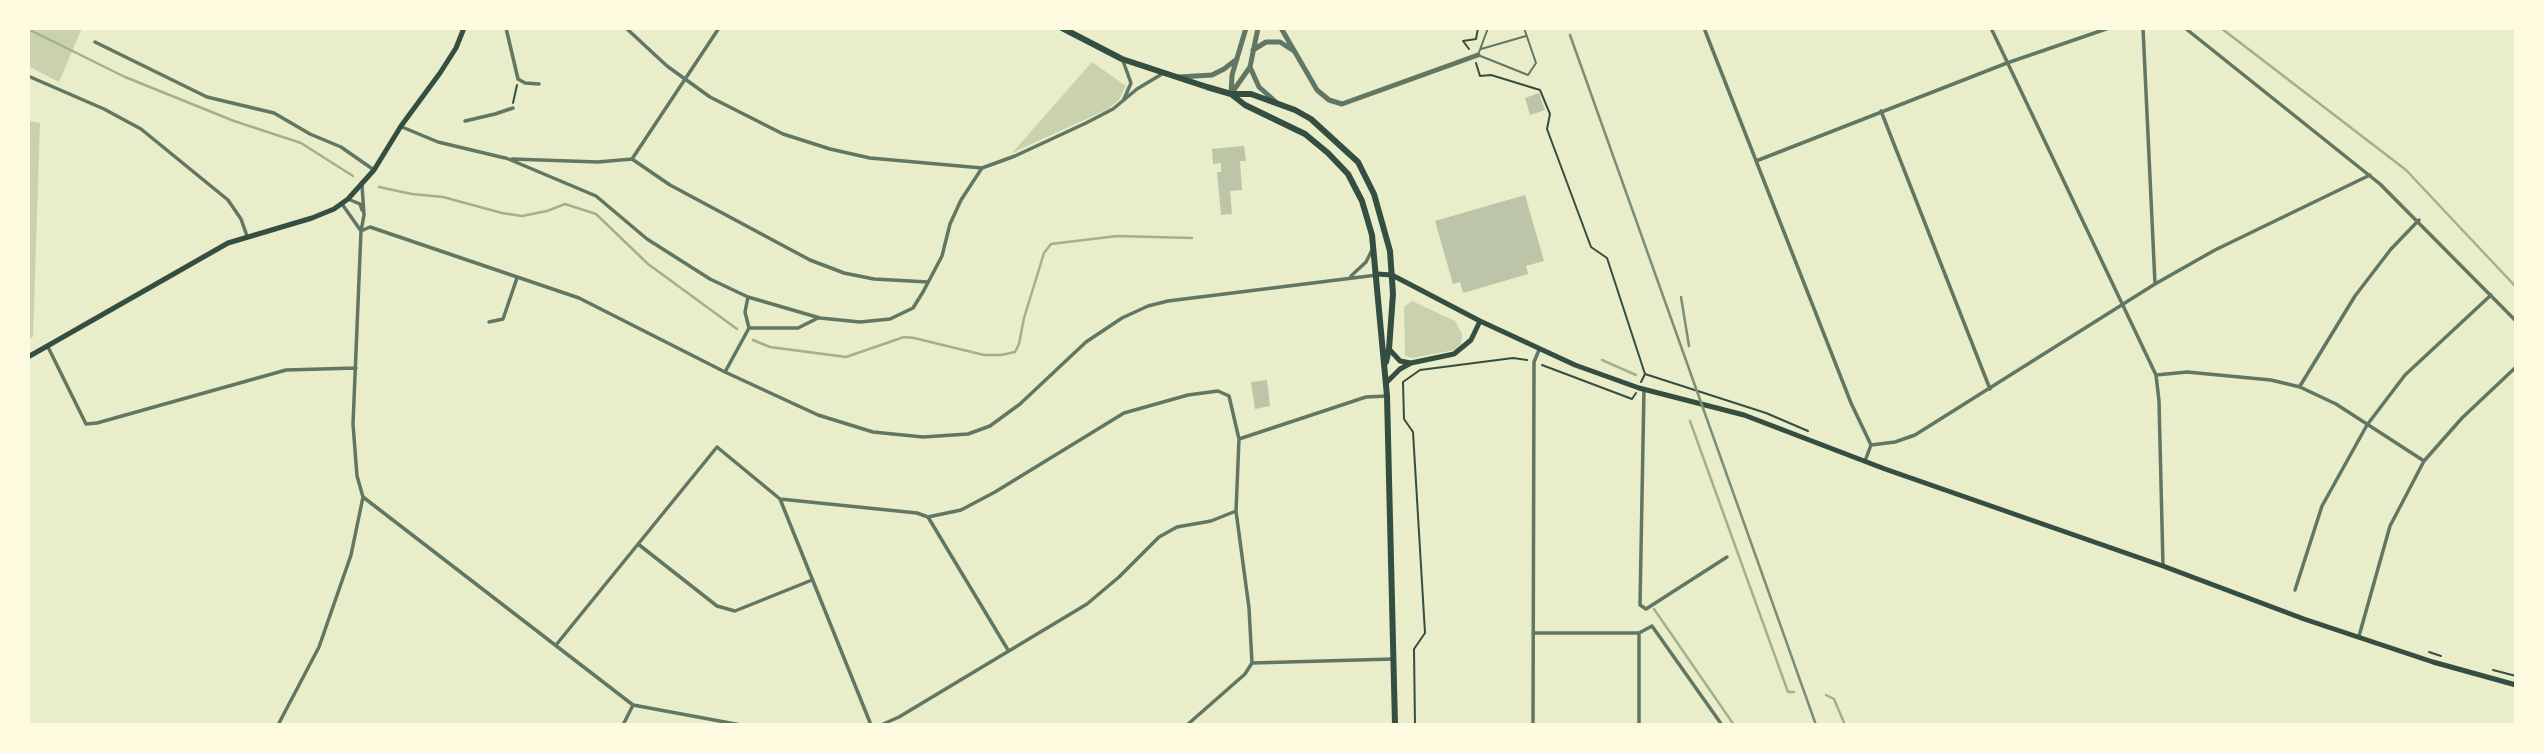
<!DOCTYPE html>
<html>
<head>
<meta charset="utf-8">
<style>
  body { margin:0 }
  #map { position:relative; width:2544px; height:753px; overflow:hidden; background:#e9edc9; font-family:"Varela Round",sans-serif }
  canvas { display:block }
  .frame { position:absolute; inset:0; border:30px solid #fefae0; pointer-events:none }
</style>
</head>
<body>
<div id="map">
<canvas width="2544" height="753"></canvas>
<div class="frame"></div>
</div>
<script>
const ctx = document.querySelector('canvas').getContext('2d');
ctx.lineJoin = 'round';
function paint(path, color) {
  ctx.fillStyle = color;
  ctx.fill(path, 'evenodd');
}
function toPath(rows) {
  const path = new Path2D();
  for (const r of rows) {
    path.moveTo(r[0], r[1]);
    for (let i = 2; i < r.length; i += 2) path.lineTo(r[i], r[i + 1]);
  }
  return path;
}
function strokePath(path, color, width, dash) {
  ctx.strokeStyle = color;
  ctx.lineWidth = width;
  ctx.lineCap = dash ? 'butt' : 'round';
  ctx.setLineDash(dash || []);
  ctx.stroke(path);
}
const green = toPath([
  [28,28,82,28,59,82,28,66],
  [1092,62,1126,86,1119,100,1108,109,1012,153],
  [28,121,40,123,33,337,28,339],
  [1412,301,1455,321,1462,334,1461,344,1455,350,1412,358,1405,356,1404,307]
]);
const stream = toPath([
  [2221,28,2406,170,2516,287],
  [28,29,125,77,234,121,301,143,353,176],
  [379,187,412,194,443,197,502,213,522,216,547,211,565,204,596,214,648,264,737,329],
  [753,340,770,347,846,357,904,337,914,338,984,355,1001,355,1015,352,1019,344,1024,318,1044,253,1051,244,1117,236,1192,238],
  [1602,360,1636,375],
  [1690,421,1788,692,1794,692],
  [1654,609,1734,725],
  [1826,695,1834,699,1845,725]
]);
const building = toPath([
  [1539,93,1545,110,1530,115,1525,98],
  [1244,146,1246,161,1240,161,1242,190,1230,191,1232,214,1221,215,1217,172,1221,172,1221,163,1213,164,1212,149],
  [1525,195,1544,261,1526,266,1528,274,1463,293,1460,282,1453,284,1435,221],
  [1267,380,1270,406,1255,409,1251,382]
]);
const path = toPath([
  [1469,49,1463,41,1476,39,1478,28],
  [1476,63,1480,76,1491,75,1540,90,1550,114,1547,129,1591,247,1607,258,1645,374,1641,382],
  [513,103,517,85],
  [1542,365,1632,399,1636,393],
  [1645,374,1766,413,1808,431],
  [2429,652,2441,656],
  [2493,670,2516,676],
  [1415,725,1414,649,1425,633,1413,432,1404,419,1403,382,1420,370,1513,358,1527,360]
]);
const service = toPath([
  [1488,28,1478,55,1528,75,1536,63,1524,28],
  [1481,49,1526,36]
]);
const minor = toPath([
  [506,28,518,79,525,83,539,84],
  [626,28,667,66,710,97,783,134,830,149,870,158,982,168],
  [1704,28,1851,403,1871,445,1865,461],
  [1991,28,2156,375,2159,401,2163,566],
  [2143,28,2155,284],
  [2185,28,2380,184,2516,321],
  [95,42,207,97,274,113,310,134,341,147,374,170],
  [1123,61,1131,83,1124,99],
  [28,76,104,109,141,129,228,200,241,219,247,236],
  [1881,111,1990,389],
  [465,121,495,114,513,108],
  [402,127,438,142,505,158],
  [506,158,596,196,647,239,710,279,748,297,820,318,860,322,890,319,913,308,923,292,942,256,950,224,961,200,982,168,1015,156,1086,123,1113,109,1137,89,1162,74],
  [512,159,598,162,632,159,670,185,810,260,844,273,874,279,928,282],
  [632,159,719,28],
  [1756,161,2007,63,2109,28],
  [348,199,360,204,362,210],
  [342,204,361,231],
  [361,231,370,227,579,298,725,372,818,415,873,432,923,437,968,434,990,426,1020,404,1086,342,1122,318,1148,306,1168,301,1377,275],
  [1351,276,1366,262,1372,250],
  [489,322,503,319,517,278],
  [749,328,798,328,818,318],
  [48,347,86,424,97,423,286,370,356,368],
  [725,372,749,328,745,312,748,297],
  [2156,375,2187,372,2271,380,2300,387,2336,404,2424,461],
  [2300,386,2355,296,2391,249,2419,220],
  [1644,389,1640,605,1646,609,1727,557],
  [1239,439,1366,397,1387,396],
  [1871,445,1895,442,1915,435,2155,284,2215,250,2370,175],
  [363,497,633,705,741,725],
  [780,499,871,725],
  [928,517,1008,650],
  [638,544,717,606,735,611,812,580],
  [2295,590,2322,506,2367,425,2405,375,2491,295],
  [1533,633,1639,633,1652,626,1722,725],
  [1639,633,1639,725],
  [2359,636,2390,526,2424,461,2462,418,2516,367],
  [556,645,717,447,780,499,917,513,928,517,961,510,995,492,1124,413,1188,395,1218,391,1229,396,1239,439,1236,511,1249,608,1252,663],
  [1252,663,1393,659],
  [278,725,319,647,351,555,363,497,357,476,353,424,361,231,364,215,362,185],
  [623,725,633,705],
  [881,725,899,717,1087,604,1119,577,1159,537,1177,527,1211,521,1236,511],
  [1187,725,1245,674,1252,663],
  [1533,725,1534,362,1539,350]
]);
const tertiary = toPath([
  [1281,28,1317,90,1329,100,1342,104,1478,55],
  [1253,50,1266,42,1280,42,1294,51],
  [1250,67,1259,87,1276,102],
  [1179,77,1212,75,1224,69,1237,59],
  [1231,94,1250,67,1258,28],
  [1231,94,1232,75,1246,28]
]);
const secondary = toPath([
  [1377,274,1392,275,1480,321,1575,365,1639,388,1744,415,1885,469,2163,566,2304,619,2433,662,2516,685],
  [1389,349,1400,361,1411,363],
  [28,357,228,243,312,218,334,209,348,199,374,170,401,126,440,73,456,48,464,28],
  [1386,383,1400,369,1411,363,1454,354,1471,340,1480,321]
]);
const primary = toPath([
  [1062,28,1122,59,1207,87,1231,94,1251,94,1295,110,1311,119,1358,162,1374,194,1390,251,1393,294,1389,349,1386,362],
  [1231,94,1245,105,1305,134,1328,153,1348,174,1362,201,1372,235,1387,396,1395,725]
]);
const rail = toPath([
  [1570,35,1816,725],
  [1681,297,1689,346]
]);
paint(green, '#cad2ad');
strokePath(stream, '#a3b18a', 2.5);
paint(building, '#bcc5a7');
strokePath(path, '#344e41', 2);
strokePath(service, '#617663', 2);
strokePath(minor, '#617663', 3.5);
strokePath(tertiary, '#617663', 5);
strokePath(secondary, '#344e41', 5);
strokePath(primary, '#344e41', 6);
strokePath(rail, '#7c8e77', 2.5);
</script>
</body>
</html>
